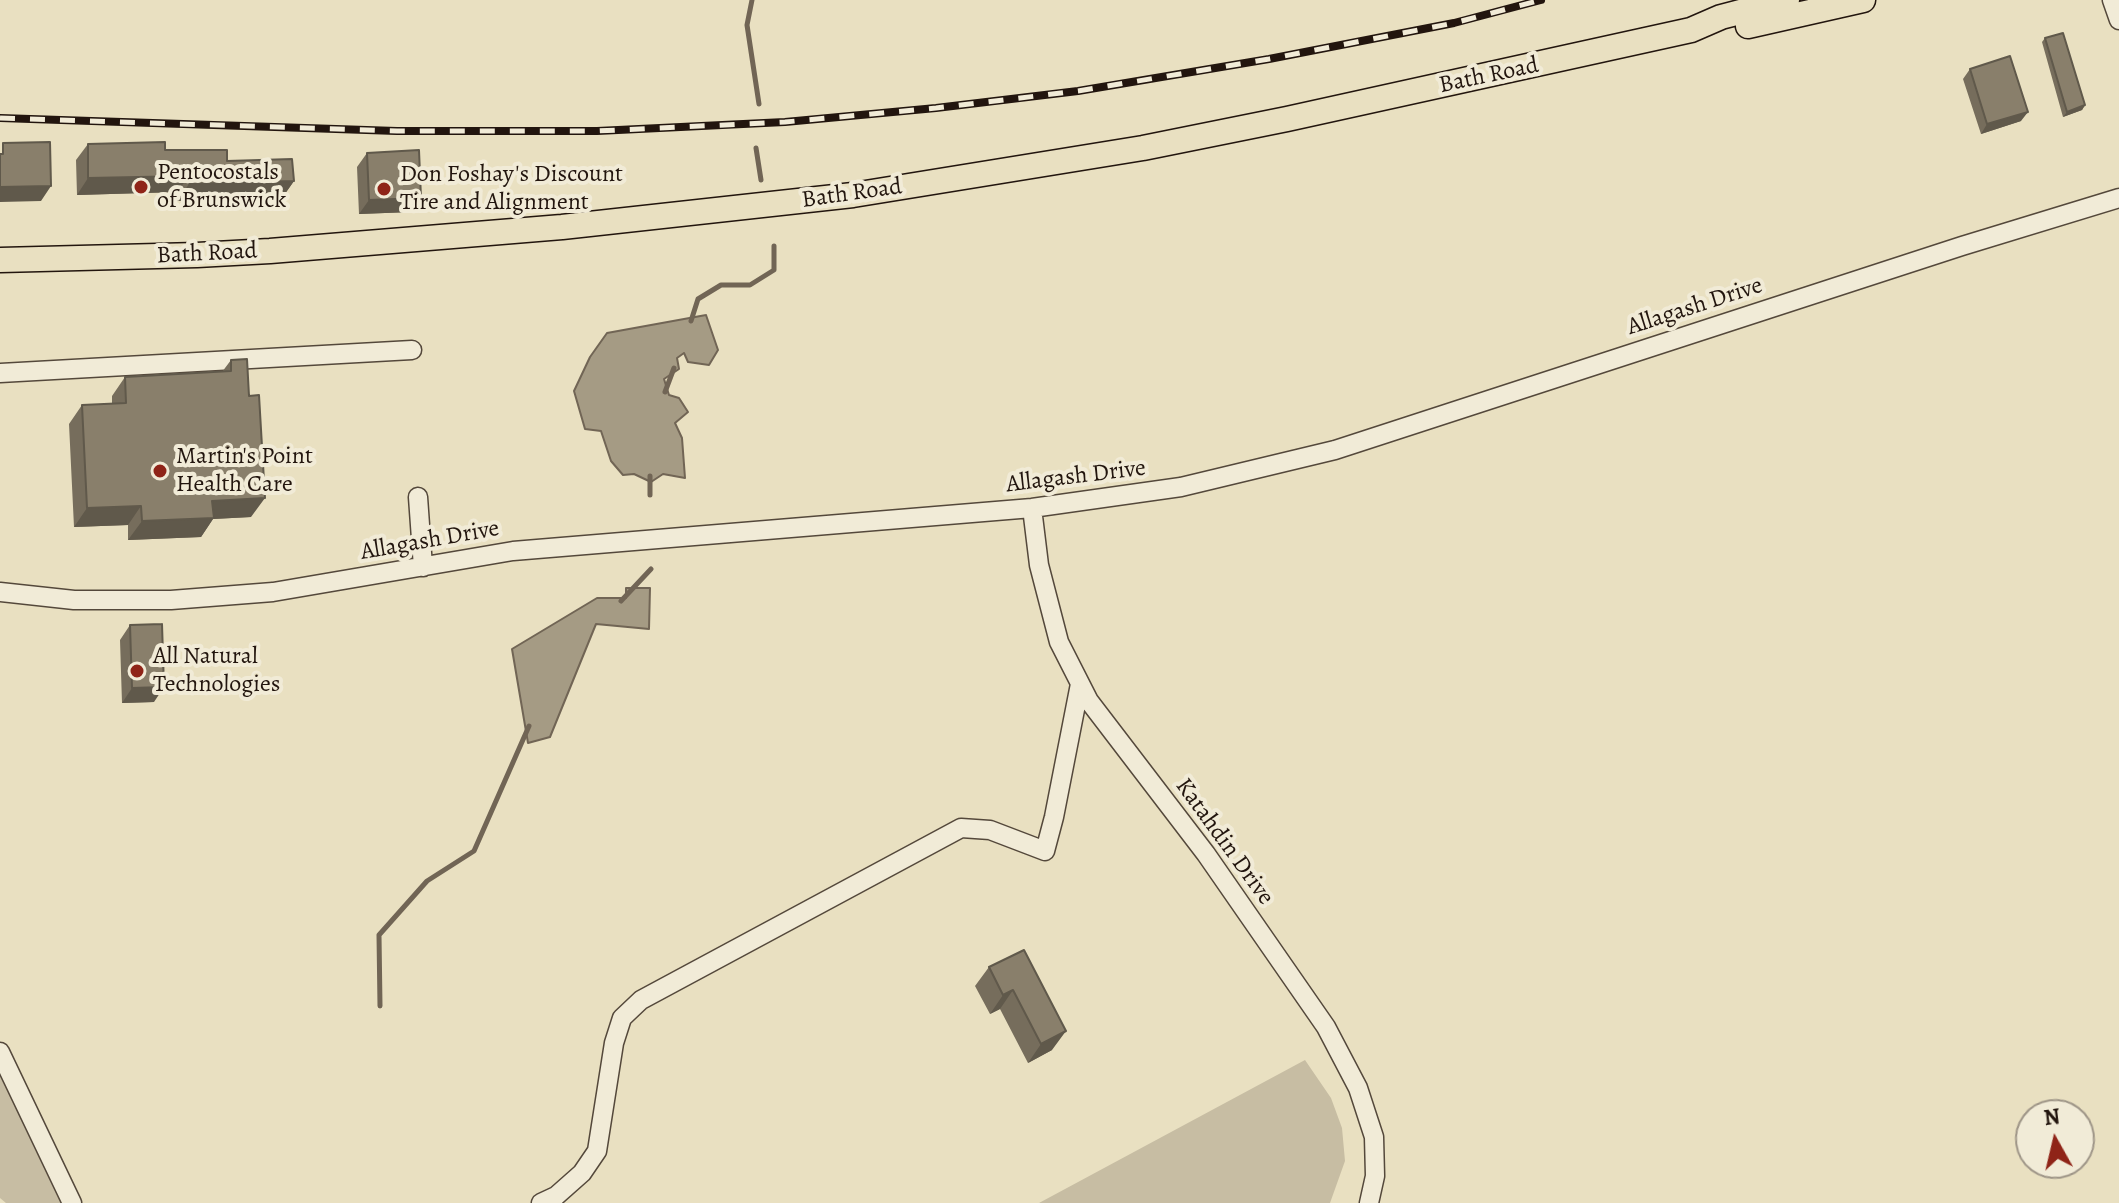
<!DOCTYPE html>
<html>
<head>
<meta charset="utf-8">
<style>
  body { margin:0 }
  #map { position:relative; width:2119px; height:1203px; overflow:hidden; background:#e9e0c1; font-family:Alegreya,serif }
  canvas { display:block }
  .north { position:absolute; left:2015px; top:1099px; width:80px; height:80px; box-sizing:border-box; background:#f1ebd7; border:2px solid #9e9587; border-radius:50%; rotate:352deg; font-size:22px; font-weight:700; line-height:32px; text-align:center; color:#22150e }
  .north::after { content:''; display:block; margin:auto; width:28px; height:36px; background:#8f2418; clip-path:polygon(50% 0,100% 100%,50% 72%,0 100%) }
</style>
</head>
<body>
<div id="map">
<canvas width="2119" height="1203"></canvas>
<div class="north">N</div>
</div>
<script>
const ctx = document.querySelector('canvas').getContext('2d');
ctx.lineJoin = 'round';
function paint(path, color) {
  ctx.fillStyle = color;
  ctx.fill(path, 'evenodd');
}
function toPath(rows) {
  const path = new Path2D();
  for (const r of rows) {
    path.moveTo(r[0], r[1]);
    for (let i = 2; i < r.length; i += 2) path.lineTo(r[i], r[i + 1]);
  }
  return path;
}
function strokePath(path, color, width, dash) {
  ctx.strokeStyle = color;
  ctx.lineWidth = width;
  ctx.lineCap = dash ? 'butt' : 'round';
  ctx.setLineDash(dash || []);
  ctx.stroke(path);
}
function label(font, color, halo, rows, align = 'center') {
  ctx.font = font + ' Alegreya,serif';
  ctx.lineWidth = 8;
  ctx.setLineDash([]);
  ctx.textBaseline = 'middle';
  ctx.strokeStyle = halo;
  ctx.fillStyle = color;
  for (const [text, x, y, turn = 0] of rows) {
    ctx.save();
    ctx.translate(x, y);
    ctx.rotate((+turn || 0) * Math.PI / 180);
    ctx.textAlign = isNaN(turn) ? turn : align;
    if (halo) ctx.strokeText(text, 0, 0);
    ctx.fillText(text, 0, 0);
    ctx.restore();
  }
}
const green = toPath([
  [1305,1060,1331,1098,1342,1128,1345,1161,1330,1203,1039,1203],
  [0,1071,27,1132,61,1203,6,1203,0,1198]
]);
const water = toPath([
  [706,315,718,350,709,365,688,362,684,353,677,358,679,369,664,379,669,395,679,398,688,412,675,423,682,438,685,478,663,474,651,482,634,474,623,475,611,461,601,431,585,429,574,391,590,357,607,333,706,315],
  [626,588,650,588,649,629,596,624,550,737,528,743,512,649,597,598,626,598,626,588]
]);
const stream = toPath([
  [752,0,747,25,759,104],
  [756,148,761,180],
  [691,321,698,299,721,285,750,285,774,270,774,246],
  [665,392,674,368],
  [650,495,650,476],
  [621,601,651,569],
  [380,1006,379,935,427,881,474,851,529,726]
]);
const minor = toPath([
  [2112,0,2119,20],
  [0,373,412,350],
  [418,497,423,567],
  [1032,508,1039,565,1059,642,1089,701,1206,854,1326,1027,1358,1088,1374,1137,1375,1176,1369,1203],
  [0,592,74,600,171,600,273,592,513,551,1032,508,1181,487,1335,450,1962,246,2119,198],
  [0,1052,72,1203],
  [541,1203,556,1196,582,1173,597,1151,614,1043,622,1018,641,1000,961,828,990,830,1045,851,1054,817,1080,684]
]);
const major = toPath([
  [1748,26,1863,0],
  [0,260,197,255,270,251,562,227,853,195,1143,148,1287,119,1691,30,1721,17,1787,0]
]);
const rail = toPath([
  [0,118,397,131,597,131,785,122,936,108,1078,91,1269,59,1454,23,1541,0]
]);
const wall = toPath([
  [2045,38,2085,105,2082,110,2063,117,2042,42],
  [1970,69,2021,121,1981,134,1963,79],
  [88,144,165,150,227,161,294,181,282,198,177,201,177,192,77,195,76,160],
  [367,153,411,212,359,214,357,167],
  [231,360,251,517,213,519,201,537,128,540,128,525,74,527,69,424,82,405,112,404,112,396,125,377,222,372],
  [130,625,154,702,122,703,120,640],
  [1024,950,1052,1050,1028,1063,1000,1009,990,1014,975,986,989,967]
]);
const shadedWall = toPath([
  [2085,105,2082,110,2063,117,2067,112],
  [2028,112,2021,121,1981,134,1987,124],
  [189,176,177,192,77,195,88,178],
  [294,181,282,198,177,201,189,184],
  [51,186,41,201,0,202,0,187],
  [421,198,411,212,359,214,369,200],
  [265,498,251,517,213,519,201,537,128,540,142,521,212,501],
  [141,506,128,525,74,527,87,508],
  [164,687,154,702,122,703,132,688],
  [1013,990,1000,1009,990,1014,1003,995],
  [1066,1031,1052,1050,1028,1063,1041,1044]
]);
const building = toPath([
  [2063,33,2085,105,2067,112,2045,38,2063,33],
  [2010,56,2028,112,1987,124,1970,69,2010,56],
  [50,142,51,186,0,187,0,154,3,154,3,143,50,142],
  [165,142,165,150,227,150,227,161,292,159,294,181,189,184,189,176,88,178,88,144,165,142],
  [419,150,421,198,369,200,367,153,419,150],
  [247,359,249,396,259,395,265,498,212,501,214,518,142,521,141,506,87,508,82,405,126,403,125,377,231,371,231,360,247,359],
  [162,624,164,687,132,688,130,625,162,624],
  [1024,950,1066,1031,1041,1044,1013,990,1003,995,989,967,1024,950]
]);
const markers = [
  [141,187,8,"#8f2418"],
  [384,189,8,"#8f2418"],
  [160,471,8,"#8f2418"],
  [137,671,8,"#8f2418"]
];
const streetNames = [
  ["Bath Road",1489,76,-12],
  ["Bath Road",852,194,-8],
  ["Bath Road",207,254,-3],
  ["Allagash Drive",1695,307,-18],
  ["Allagash Drive",1076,477,-7],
  ["Allagash Drive",430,541,-10],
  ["Katahdin Drive",1224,842,54]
];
const poiNames = [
  ["Pentocostals",157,173],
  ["of Brunswick",157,201],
  ["Don Foshay's Discount",400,175],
  ["Tire and Alignment",400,203],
  ["Martin's Point",176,457],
  ["Health Care",176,485],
  ["All Natural",153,657],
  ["Technologies",153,685]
];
paint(green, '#c7bda3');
paint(water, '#a59b84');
strokePath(water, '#716555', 2);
strokePath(stream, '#716555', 5);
strokePath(minor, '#54483b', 21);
strokePath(major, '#22150e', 27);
strokePath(minor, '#f1ebd7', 18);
strokePath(major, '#e9e0c1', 24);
strokePath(rail, '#22150e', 8);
strokePath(rail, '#f1ebd7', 5, [15]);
paint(wall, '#766d5c');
paint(shadedWall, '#60594b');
paint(building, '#897f6b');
strokePath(building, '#60594b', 2);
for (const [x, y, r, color] of markers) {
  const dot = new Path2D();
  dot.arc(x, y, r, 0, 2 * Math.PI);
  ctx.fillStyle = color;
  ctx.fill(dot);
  strokePath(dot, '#f1ebd7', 3);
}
label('24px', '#22150e', '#f1ebd7', streetNames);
label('24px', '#22150e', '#f1ebd7', poiNames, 'left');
</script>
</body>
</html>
